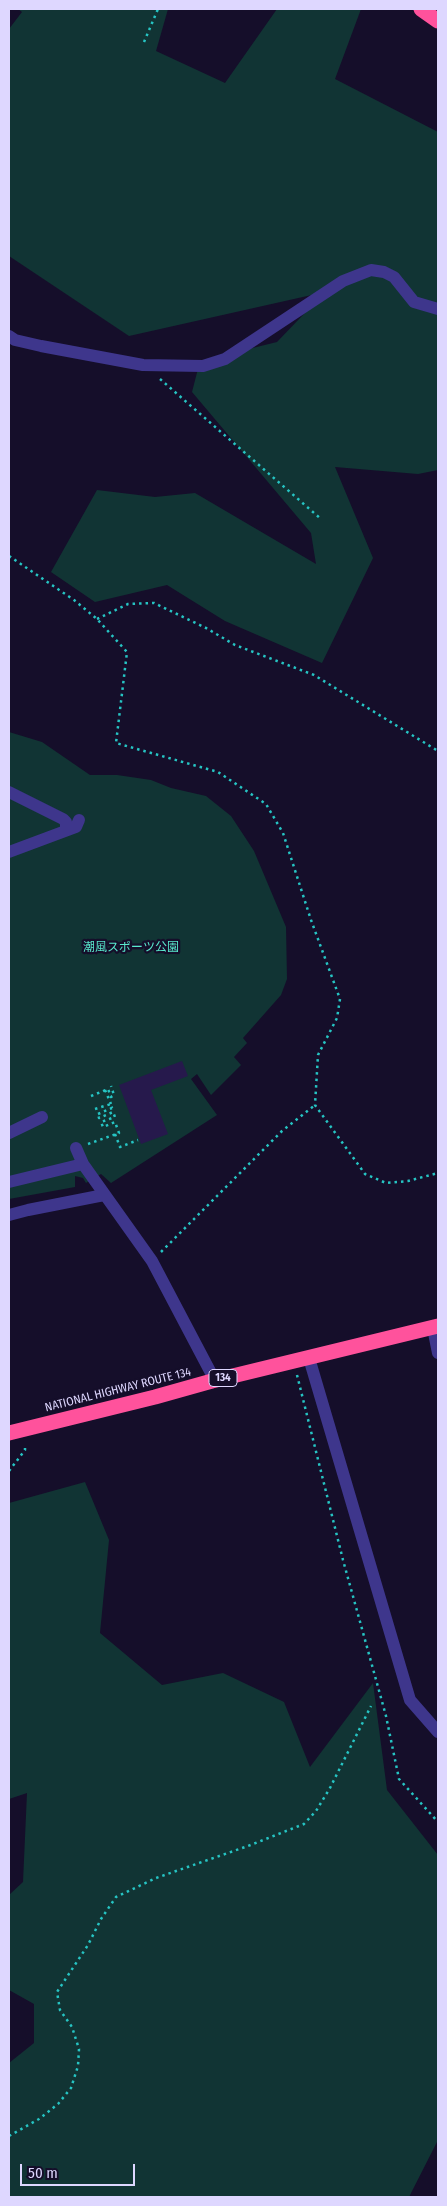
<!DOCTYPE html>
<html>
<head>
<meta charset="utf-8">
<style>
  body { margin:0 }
  #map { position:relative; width:447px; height:2206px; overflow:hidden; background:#150e2a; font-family:"Fira Sans Condensed",sans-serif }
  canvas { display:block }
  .frame { position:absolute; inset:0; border:10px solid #ded7ff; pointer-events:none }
  .scale { position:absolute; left:20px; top:2164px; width:115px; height:22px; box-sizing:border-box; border:2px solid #ded7ff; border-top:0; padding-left:6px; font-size:15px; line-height:18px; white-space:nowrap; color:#ded7ff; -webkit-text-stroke:4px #150e2a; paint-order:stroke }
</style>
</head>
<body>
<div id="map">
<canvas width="447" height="2206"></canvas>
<div class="frame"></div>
<div class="scale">50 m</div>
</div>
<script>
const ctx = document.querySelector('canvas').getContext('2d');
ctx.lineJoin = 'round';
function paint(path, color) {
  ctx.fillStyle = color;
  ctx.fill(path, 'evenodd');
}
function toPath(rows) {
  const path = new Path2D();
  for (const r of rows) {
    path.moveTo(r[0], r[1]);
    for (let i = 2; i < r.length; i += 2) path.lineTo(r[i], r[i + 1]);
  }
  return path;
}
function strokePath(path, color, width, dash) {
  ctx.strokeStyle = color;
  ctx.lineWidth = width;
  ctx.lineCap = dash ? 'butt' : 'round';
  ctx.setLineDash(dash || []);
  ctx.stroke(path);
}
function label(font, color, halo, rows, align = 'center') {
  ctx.font = font + ' "Fira Sans Condensed","Noto Sans JP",sans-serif';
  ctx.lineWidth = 4.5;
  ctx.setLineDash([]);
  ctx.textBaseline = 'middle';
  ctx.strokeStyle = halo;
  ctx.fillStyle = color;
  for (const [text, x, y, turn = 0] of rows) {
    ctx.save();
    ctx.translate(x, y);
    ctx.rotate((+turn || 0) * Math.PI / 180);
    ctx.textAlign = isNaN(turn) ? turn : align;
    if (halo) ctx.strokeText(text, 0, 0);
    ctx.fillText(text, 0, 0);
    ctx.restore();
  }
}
const green = toPath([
  [18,9,168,9,156,51,225,83,277,9,361,9,335,79,438,132,438,470,418,474,335,467,373,558,322,663,225,621,167,585,95,602,51,572,97,490,155,497,195,493,316,564,311,533,192,392,200,361,277,342,325,292,129,336,9,256,9,29,22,12],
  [9,732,42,742,90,775,117,775,151,780,171,788,206,796,231,816,254,851,286,927,287,979,281,995,243,1038,247,1043,234,1057,241,1065,211,1095,197,1074,191,1079,217,1115,111,1183,101,1174,86,1183,83,1178,75,1176,75,1187,9,1199],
  [85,1482,109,1540,100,1633,162,1685,223,1673,284,1702,310,1767,373,1683,387,1790,438,1855,438,2140,409,2197,9,2197,9,2063,34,2043,34,2004,9,1990,9,1895,23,1882,27,1793,9,1799,9,1503]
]);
const building = toPath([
  [182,1061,188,1076,151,1090,168,1134,141,1144,119,1085]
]);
const path = toPath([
  [144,42,158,9],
  [160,379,321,519],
  [9,556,74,600,97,619,127,652,116,743,218,772,266,804,283,833,311,920,340,999,337,1018,318,1055,315,1105,365,1174,386,1183,408,1181,438,1173],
  [97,619,128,604,154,603,206,628,235,645,314,675,438,751],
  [105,1090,111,1104],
  [91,1096,108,1089,111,1097,114,1095,111,1086],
  [95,1109,111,1104,112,1108],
  [98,1114,112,1108],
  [115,1134,120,1147,138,1140],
  [88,1144,119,1133,115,1122,103,1127,101,1122,115,1117,113,1112,99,1118,98,1114],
  [161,1252,282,1131,315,1105],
  [297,1375,343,1560,386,1716,399,1779,438,1822],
  [9,1471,25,1450,25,1445],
  [9,2136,39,2119,58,2104,71,2088,78,2066,79,2049,72,2027,60,2010,57,1992,88,1945,101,1919,116,1897,156,1878,248,1846,304,1824,316,1811,330,1788,371,1706]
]);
const minor = toPath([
  [9,336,15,340,41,346,143,365,203,366,225,359,343,281,371,270,384,272,394,277,414,302,438,309],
  [9,792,63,819,66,822,66,830],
  [9,852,76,827,79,820],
  [9,1133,42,1117],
  [76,1148,83,1164],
  [9,1182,83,1164,152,1261,211,1373,212,1381],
  [9,1215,28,1210,104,1195],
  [433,1328,438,1353],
  [309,1358,410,1700,438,1732]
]);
const highway = toPath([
  [421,9,438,21],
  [9,1433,155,1397,212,1381,438,1326]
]);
const shields = [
  [223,1378,28]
];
const shieldNames = [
  ["134",223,1378]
];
const parkNames = [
  ["潮風スポーツ公園",131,948]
];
const streetNames = [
  ["NATIONAL HIGHWAY ROUTE 134",118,1390,-14]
];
paint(green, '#113434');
paint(building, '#26194c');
strokePath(path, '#26c4c3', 2.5, [2.5, 4]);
strokePath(minor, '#3e368c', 12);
strokePath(highway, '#ff529c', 15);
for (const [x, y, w] of shields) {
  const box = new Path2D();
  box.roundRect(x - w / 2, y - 8.5, w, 17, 4);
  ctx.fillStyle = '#150e2a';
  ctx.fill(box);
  strokePath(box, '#ded7ff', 1);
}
label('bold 11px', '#ded7ff', null, shieldNames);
label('12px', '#59e9cd', '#150e2a', parkNames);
label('12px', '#ded7ff', '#150e2a', streetNames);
</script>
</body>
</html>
